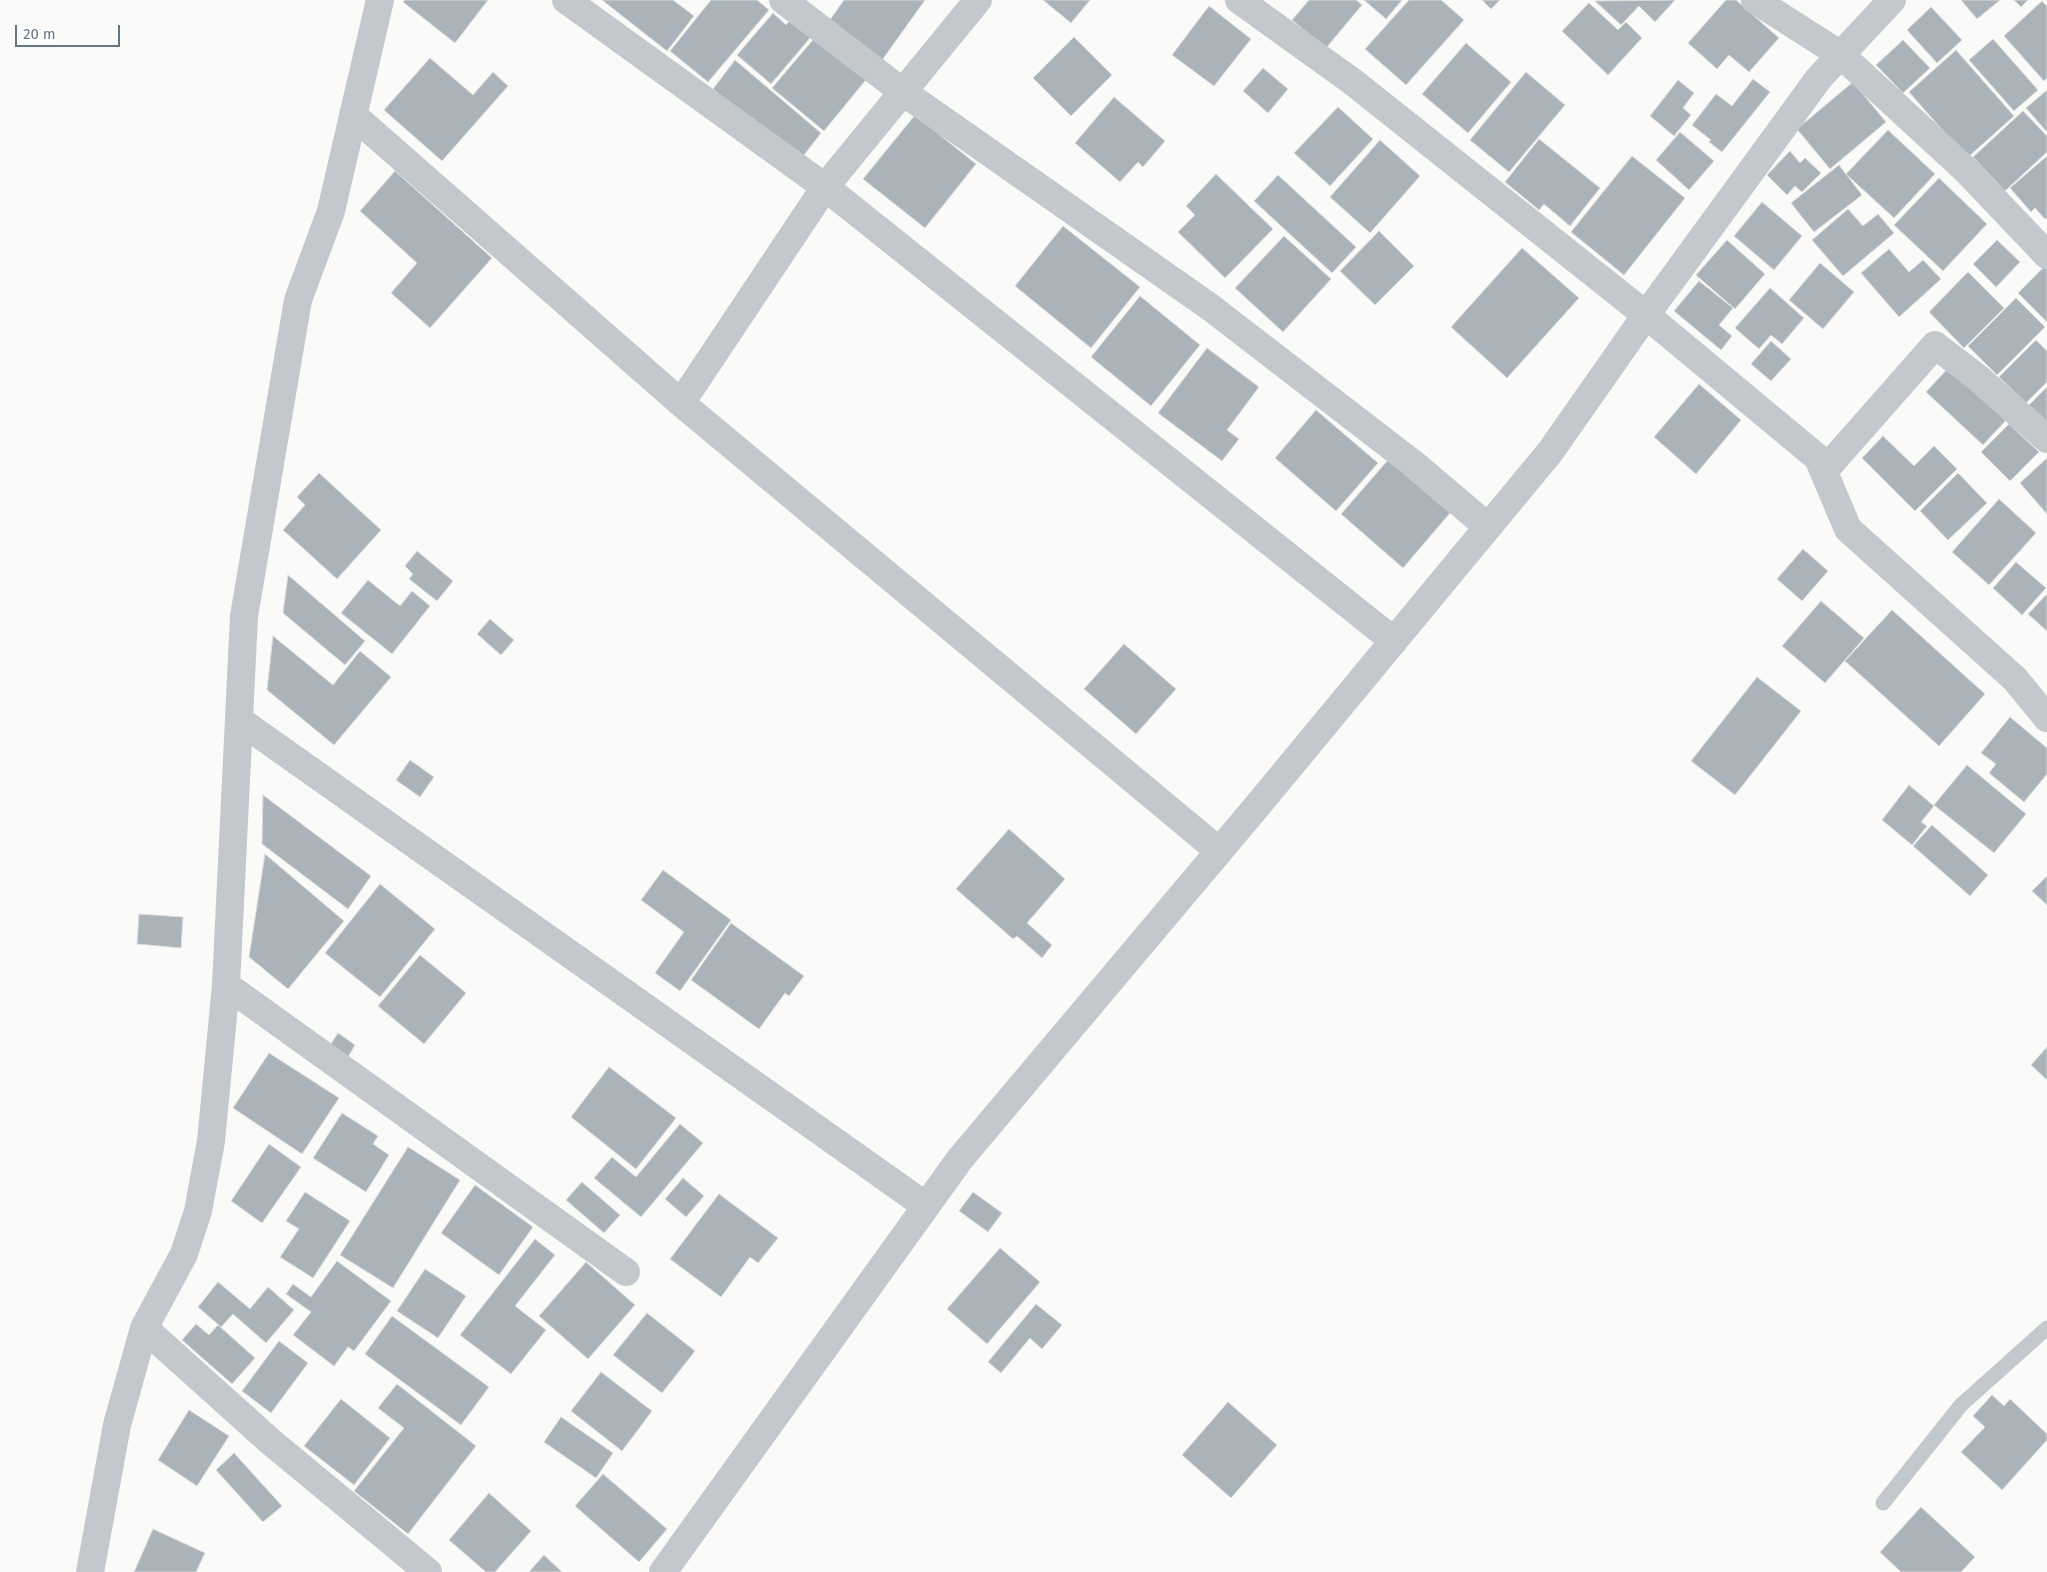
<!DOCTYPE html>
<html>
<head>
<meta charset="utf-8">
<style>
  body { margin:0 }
  #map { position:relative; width:2047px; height:1572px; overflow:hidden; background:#fafaf8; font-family:"Fira Sans",sans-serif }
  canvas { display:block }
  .scale { position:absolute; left:15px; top:25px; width:105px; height:22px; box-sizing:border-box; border:2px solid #657683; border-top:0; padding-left:6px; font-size:15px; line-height:18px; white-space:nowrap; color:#657683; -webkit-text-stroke:4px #fff; paint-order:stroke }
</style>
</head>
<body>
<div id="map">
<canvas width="2047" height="1572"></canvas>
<div class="scale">20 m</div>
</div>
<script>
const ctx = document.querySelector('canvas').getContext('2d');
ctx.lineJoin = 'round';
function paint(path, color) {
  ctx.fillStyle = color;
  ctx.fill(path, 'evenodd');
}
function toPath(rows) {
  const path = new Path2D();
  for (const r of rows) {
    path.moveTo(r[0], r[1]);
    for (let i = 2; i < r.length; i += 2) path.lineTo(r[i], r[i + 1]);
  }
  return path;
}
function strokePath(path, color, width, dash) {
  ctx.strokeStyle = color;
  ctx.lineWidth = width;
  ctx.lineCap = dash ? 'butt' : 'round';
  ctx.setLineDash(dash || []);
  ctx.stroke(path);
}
const building = toPath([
  [405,0,488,0,455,43,403,2,405,0],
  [602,0,673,0,694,16,667,51,602,0],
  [711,0,757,0,769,10,708,82,670,51,711,0],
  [844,0,925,0,880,63,827,24,844,0],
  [1043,0,1090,0,1071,23,1043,0],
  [1309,0,1356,0,1362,5,1326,48,1292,20,1309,0],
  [1364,0,1402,0,1386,19,1364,0],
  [1409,0,1441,0,1464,20,1406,85,1365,49,1409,0],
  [1482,0,1500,0,1491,9,1482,0],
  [1675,0,1655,22,1639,6,1621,25,1595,1,1675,0],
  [1726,0,1736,0,1779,38,1749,72,1729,55,1717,69,1688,43,1726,0],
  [1961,0,2000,0,1977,19,1961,0],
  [2014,0,2028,0,2021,7,2014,0],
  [2042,1,2047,6,2047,78,2044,81,2004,36,2042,1],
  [1589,3,1618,30,1626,22,1642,38,1608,75,1562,31,1589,3],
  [1209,6,1251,39,1214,86,1172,55,1209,6],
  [1931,7,1962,40,1937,63,1907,30,1931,7],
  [773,13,786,25,796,13,816,31,771,84,737,55,773,13],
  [817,35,869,76,824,131,772,88,817,35],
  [1074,37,1112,75,1071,116,1033,78,1074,37],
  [1993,39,2038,90,2014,111,1969,60,1993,39],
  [1903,40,1930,68,1903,93,1876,65,1903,40],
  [1466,43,1511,82,1468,133,1422,94,1466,43],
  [1956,50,2014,116,1967,158,1909,92,1956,50],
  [430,58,473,95,493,72,508,86,442,161,384,110,430,58],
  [735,60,821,133,800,160,713,89,735,60],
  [1263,68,1288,89,1268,113,1243,91,1263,68],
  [1526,72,1565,105,1509,172,1470,140,1526,72],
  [1753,79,1770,92,1722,152,1709,142,1711,140,1692,125,1716,94,1732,106,1753,79],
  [1678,80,1694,93,1683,108,1691,115,1674,136,1650,116,1678,80],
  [1853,82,1886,122,1830,169,1797,129,1853,82],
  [2047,90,2047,132,2026,108,2047,90],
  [1114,97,1165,141,1143,167,1138,162,1120,182,1075,143,1114,97],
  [1338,107,1373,139,1330,186,1294,153,1338,107],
  [2023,111,2047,136,2047,152,2005,191,1973,157,2023,111],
  [915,115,976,164,925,228,863,179,915,115],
  [1888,130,1935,174,1894,218,1846,174,1888,130],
  [1680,132,1714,161,1689,190,1656,160,1680,132],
  [1539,139,1600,188,1570,226,1544,204,1539,210,1505,182,1539,139],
  [1380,140,1420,176,1370,233,1330,197,1380,140],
  [1790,151,1800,163,1805,158,1821,173,1802,192,1795,186,1787,195,1767,175,1790,151],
  [1632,156,1685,198,1624,275,1571,232,1632,156],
  [2047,156,2047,218,2045,219,2035,208,2031,212,2010,188,2047,156],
  [1839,165,1862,195,1814,232,1791,203,1839,165],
  [395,171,492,258,430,328,391,293,417,263,360,211,395,171],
  [1216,174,1273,229,1225,278,1178,232,1195,215,1186,206,1216,174],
  [1278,175,1356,247,1332,273,1254,201,1278,175],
  [1939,178,1987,224,1943,271,1894,225,1939,178],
  [1762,202,1802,236,1774,270,1734,236,1762,202],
  [1848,209,1863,226,1878,214,1894,233,1843,276,1812,240,1848,209],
  [1063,226,1140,287,1091,348,1015,286,1063,226],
  [1379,231,1414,266,1375,305,1340,271,1379,231],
  [1284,236,1331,279,1283,332,1235,288,1284,236],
  [1727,240,1765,274,1735,309,1696,275,1727,240],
  [1997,240,2020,262,1996,287,1973,264,1997,240],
  [1522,248,1579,298,1507,378,1451,327,1522,248],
  [1889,249,1909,272,1923,260,1941,279,1899,317,1861,273,1889,249],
  [1820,263,1854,292,1823,329,1789,300,1820,263],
  [2047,264,2047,322,2018,293,2047,264],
  [1968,272,2004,308,1964,348,1929,312,1968,272],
  [1699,281,1733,308,1719,325,1732,336,1721,350,1674,311,1699,281],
  [1770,288,1804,318,1782,344,1771,335,1759,349,1735,328,1770,288],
  [1140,296,1200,345,1151,406,1091,357,1140,296],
  [2016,298,2045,327,1997,375,1968,346,2016,298],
  [2036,340,2047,351,2047,382,2026,403,1999,377,2036,340],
  [1771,341,1791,359,1771,381,1751,364,1771,341],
  [1207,348,1259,387,1227,430,1239,439,1222,461,1158,413,1207,348],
  [1951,365,2009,417,1983,445,1926,392,1951,365],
  [1699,384,1741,420,1696,474,1654,437,1699,384],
  [2047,387,2047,423,2029,405,2047,387],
  [1316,410,1378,463,1336,511,1275,458,1316,410],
  [2009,424,2039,452,2010,481,1981,452,2009,424],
  [1883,436,1914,466,1934,446,1957,469,1915,511,1862,458,1883,436],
  [2047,458,2047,514,2020,483,2047,458],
  [1388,460,1450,513,1403,568,1341,514,1388,460],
  [319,473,381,530,337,579,283,530,305,505,297,497,319,473],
  [1958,473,1987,503,1948,540,1920,511,1958,473],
  [1999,499,2036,533,1989,585,1952,552,1999,499],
  [1803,549,1828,571,1802,601,1777,579,1803,549],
  [417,551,453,581,437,601,409,579,413,574,405,566,417,551],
  [2016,562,2046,588,2022,615,1993,588,2016,562],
  [288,575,365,641,345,665,283,613,288,575],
  [368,580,400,606,412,591,430,606,392,654,341,613,368,580],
  [2047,594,2047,631,2028,614,2047,594],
  [1821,601,1864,638,1825,683,1782,646,1821,601],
  [1892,610,1985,694,1939,746,1845,661,1892,610],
  [490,619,514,640,501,655,477,634,490,619],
  [273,636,333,685,360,651,391,677,334,745,267,690,273,636],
  [1124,644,1176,689,1136,734,1084,689,1124,644],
  [1757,677,1801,711,1735,795,1691,761,1757,677],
  [2010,717,2047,748,2047,774,2024,802,1989,773,1996,764,1981,753,2010,717],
  [410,760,434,777,420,797,396,780,410,760],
  [1967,765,2026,814,1994,853,1934,805,1967,765],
  [1909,785,1934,806,1921,822,1927,826,1912,845,1882,820,1909,785],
  [263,795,371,876,348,909,262,844,263,795],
  [1932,825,1988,875,1970,896,1913,846,1932,825],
  [1009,829,1065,879,1027,923,1052,945,1042,958,1017,936,1013,939,956,889,1009,829],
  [265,854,344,921,288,989,249,957,265,854],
  [663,870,731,920,680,991,655,973,684,932,641,900,663,870],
  [2047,876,2047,905,2032,891,2047,876],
  [380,884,435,929,380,997,325,953,380,884],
  [139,914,183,917,181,948,137,944,139,914],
  [731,923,804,976,789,996,785,993,759,1029,691,980,731,923],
  [420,955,466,993,424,1044,378,1006,420,955],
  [338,1033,355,1045,347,1059,329,1047,338,1033],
  [2047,1047,2047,1080,2031,1065,2047,1047],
  [269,1053,339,1098,302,1154,233,1108,269,1053],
  [609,1067,676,1118,636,1169,571,1117,609,1067],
  [342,1113,378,1136,373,1144,389,1155,366,1192,313,1158,342,1113],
  [680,1124,703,1143,641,1217,594,1178,612,1157,636,1177,680,1124],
  [269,1144,301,1167,262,1223,231,1201,269,1144],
  [408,1147,460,1180,393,1288,340,1255,408,1147],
  [683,1178,704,1196,686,1217,665,1199,683,1178],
  [582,1182,620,1215,604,1233,566,1200,582,1182],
  [475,1185,533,1227,499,1275,441,1233,475,1185],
  [305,1192,350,1221,313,1278,280,1257,299,1229,286,1221,305,1192],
  [973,1192,1002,1213,988,1232,959,1211,973,1192],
  [719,1194,778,1238,758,1263,750,1257,721,1297,670,1259,719,1194],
  [535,1239,555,1255,515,1306,546,1330,511,1374,460,1335,535,1239],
  [1000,1248,1040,1282,987,1344,947,1309,1000,1248],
  [337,1261,391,1301,354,1351,348,1347,334,1366,293,1335,311,1312,286,1294,293,1284,311,1297,337,1261],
  [586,1262,635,1305,588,1359,539,1316,586,1262],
  [425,1269,466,1296,438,1338,397,1311,425,1269],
  [218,1282,250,1309,268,1287,294,1310,266,1343,233,1314,221,1327,198,1307,218,1282],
  [1036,1304,1062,1325,1042,1349,1030,1338,1001,1373,988,1362,1036,1304],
  [647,1313,695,1351,662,1393,613,1355,647,1313],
  [392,1316,489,1387,461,1425,365,1354,392,1316],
  [196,1324,209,1335,218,1325,255,1358,232,1384,182,1340,196,1324],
  [279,1341,308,1363,271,1413,242,1391,279,1341],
  [601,1372,652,1411,622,1451,571,1411,601,1372],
  [397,1384,476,1446,408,1534,354,1491,404,1428,378,1408,397,1384],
  [1992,1395,2004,1406,2010,1399,2047,1434,2047,1440,2002,1490,1961,1452,1985,1427,1973,1416,1992,1395],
  [341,1399,390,1438,354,1485,304,1446,341,1399],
  [1228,1402,1277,1445,1231,1498,1182,1455,1228,1402],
  [189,1410,229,1436,197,1486,158,1460,189,1410],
  [561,1417,613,1453,596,1478,544,1442,561,1417],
  [234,1453,282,1506,263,1522,216,1470,234,1453],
  [603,1474,667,1529,639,1562,575,1506,603,1474],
  [489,1493,531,1531,495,1572,486,1572,449,1540,489,1493],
  [1921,1507,1975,1557,1961,1572,1901,1572,1880,1552,1921,1507],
  [153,1529,205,1553,196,1572,134,1572,153,1529],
  [544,1555,562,1572,529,1572,544,1555]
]);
const service = toPath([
  [1883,1503,1961,1405,2047,1328]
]);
const minor = toPath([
  [566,0,825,187,1394,641],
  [783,0,903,92,1210,307,1415,465,1488,527],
  [1239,0,1353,82,1646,315,1818,458,1848,529,2015,679,2047,718],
  [1755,0,1841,55,1967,171,2047,255],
  [353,115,681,403,1219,851],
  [681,403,825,187,978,0],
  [1824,471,1935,345,1978,378,2047,439],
  [239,720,926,1206],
  [226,985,626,1272],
  [144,1328,271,1442,428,1572],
  [90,1572,117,1425,144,1328,184,1254,198,1211,211,1141,226,985,244,616,298,300,331,211,380,0],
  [663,1572,960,1159,1253,811,1550,452,1646,315,1819,78,1892,0]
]);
paint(building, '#aab3b9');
strokePath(building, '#dcdcda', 1);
strokePath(service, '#c3c8cc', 15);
strokePath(minor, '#c3c8cc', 28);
</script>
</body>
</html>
